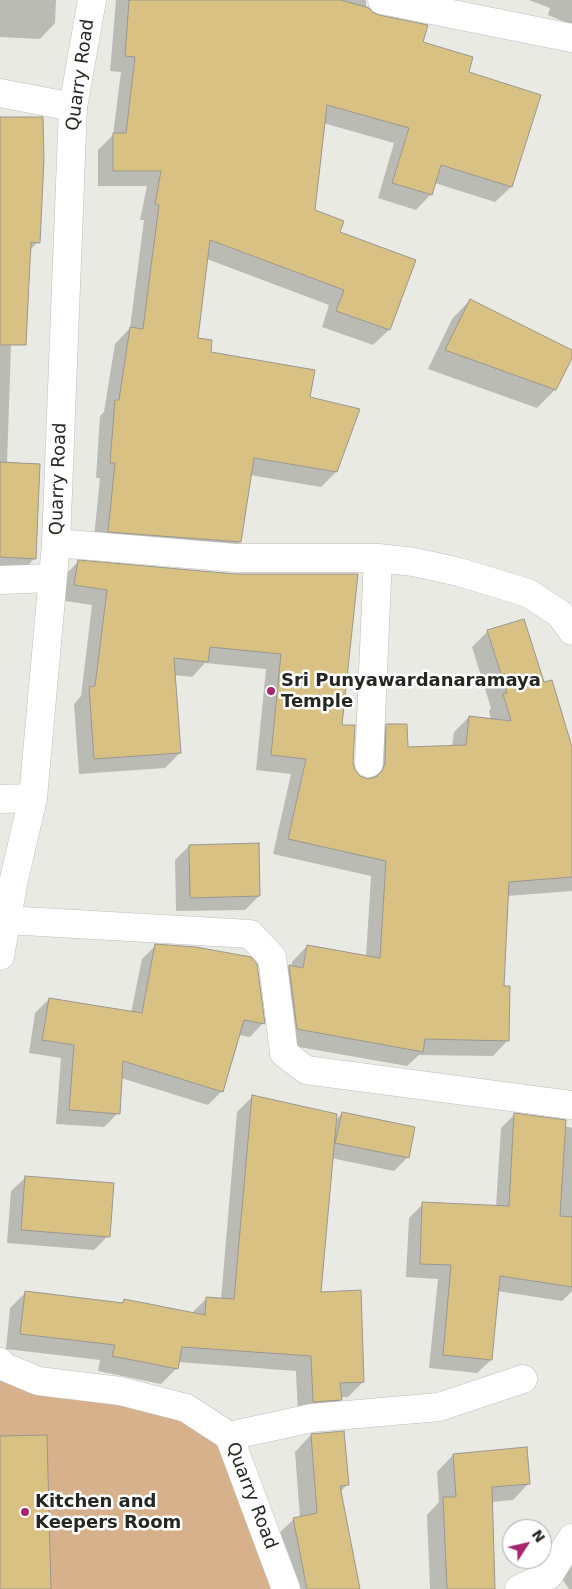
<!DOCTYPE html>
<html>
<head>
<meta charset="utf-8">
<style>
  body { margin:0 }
  #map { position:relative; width:572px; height:1589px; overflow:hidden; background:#e9eae3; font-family:"DejaVu Sans",sans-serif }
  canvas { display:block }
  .north { position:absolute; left:502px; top:1519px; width:50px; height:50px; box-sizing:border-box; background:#fff; border:1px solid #a8a9a7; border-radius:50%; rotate:55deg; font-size:14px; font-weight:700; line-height:20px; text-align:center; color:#262724 }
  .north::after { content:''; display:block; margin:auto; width:18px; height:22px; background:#a8246f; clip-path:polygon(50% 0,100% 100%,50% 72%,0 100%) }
</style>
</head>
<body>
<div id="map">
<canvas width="572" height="1589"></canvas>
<div class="north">N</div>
</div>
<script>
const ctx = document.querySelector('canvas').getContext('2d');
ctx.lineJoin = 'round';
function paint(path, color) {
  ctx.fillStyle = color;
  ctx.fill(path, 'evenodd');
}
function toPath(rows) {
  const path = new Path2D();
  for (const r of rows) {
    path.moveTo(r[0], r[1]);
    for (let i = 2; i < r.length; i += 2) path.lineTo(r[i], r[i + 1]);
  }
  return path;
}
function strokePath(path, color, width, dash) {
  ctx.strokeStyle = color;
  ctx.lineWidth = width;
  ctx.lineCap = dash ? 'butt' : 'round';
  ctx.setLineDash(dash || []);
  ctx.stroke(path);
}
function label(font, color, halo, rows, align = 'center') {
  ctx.font = font + ' "DejaVu Sans",sans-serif';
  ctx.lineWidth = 5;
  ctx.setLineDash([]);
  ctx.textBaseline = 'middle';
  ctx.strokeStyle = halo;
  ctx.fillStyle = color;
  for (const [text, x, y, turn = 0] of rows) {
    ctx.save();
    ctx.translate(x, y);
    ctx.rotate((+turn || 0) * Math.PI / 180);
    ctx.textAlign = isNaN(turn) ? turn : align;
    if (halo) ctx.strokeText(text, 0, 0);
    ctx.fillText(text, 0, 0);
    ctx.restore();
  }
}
const green = toPath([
  [0,1362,120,1391,229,1436,286,1589,0,1589]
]);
const shadow = toPath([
  [0,0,56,0,55,23,40,39,0,37],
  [116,0,366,0,366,5,371,13,467,72,511,187,495,202,435,183,431,194,416,210,378,198,394,143,323,123,314,211,338,233,414,261,389,330,373,345,322,327,329,305,207,259,197,339,209,353,309,398,336,472,321,487,250,475,240,542,225,557,93,547,100,478,96,478,100,416,104,412,115,344,130,328,144,220,140,220,147,186,98,186,98,150,113,135,121,72,110,71],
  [529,0,572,0,572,25,548,15,550,8],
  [0,119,38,242,29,251,11,345,7,463,35,558,19,574,0,573],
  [470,300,572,352,572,355,555,390,537,408,428,369,452,319],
  [78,562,235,575,340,726,354,771,360,777,370,779,371,741,387,725,407,748,452,747,454,732,469,717,491,720,489,711,491,708,472,647,488,631,543,684,572,752,572,891,507,896,503,987,508,1040,493,1056,419,1055,407,1066,282,1044,274,982,289,966,291,967,292,962,307,946,366,957,371,876,273,854,291,774,256,770,266,669,205,663,192,677,174,675,180,753,165,768,79,774,74,704,81,696,92,605,59,600,63,577],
  [189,846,259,896,245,910,176,911,175,860],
  [156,945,263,1023,250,1037,239,1035,222,1091,208,1105,121,1078,118,1113,104,1127,56,1124,61,1058,29,1053,35,1013,49,999,131,1013,142,959],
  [252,1097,335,1121,342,1113,408,1157,394,1171,331,1158,320,1293,363,1382,348,1397,340,1397,340,1399,325,1415,298,1417,296,1371,178,1362,176,1369,161,1384,98,1371,100,1360,6,1349,10,1308,26,1292,121,1304,125,1300,191,1314,207,1298,221,1299,237,1112],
  [515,1114,572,1128,572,1291,562,1301,497,1291,491,1360,477,1373,429,1368,438,1279,406,1277,409,1218,423,1204,496,1207,501,1128],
  [25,1178,108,1236,94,1250,7,1243,11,1191],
  [311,1435,347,1485,340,1492,359,1589,288,1589,277,1535,294,1519,300,1518,295,1452],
  [453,1455,529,1483,513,1500,492,1502,494,1589,430,1589,427,1515,439,1502,437,1472],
  [572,1554,572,1589,569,1589,561,1577]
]);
const building = toPath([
  [129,0,341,0,369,8,372,12,379,15,428,25,423,42,473,57,469,72,541,95,512,187,441,165,432,195,392,183,409,128,327,105,315,210,344,221,340,232,416,260,390,330,336,311,344,290,210,240,198,338,212,340,211,352,315,370,310,397,360,409,337,472,254,458,241,542,108,532,115,463,110,463,115,400,119,400,130,327,143,329,159,205,155,204,161,171,113,171,113,133,126,133,135,57,125,56,129,0],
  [0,117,43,117,44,160,40,243,31,242,26,345,0,345,0,117],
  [470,299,572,350,572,358,556,390,445,350,470,299],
  [0,462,40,464,36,559,0,557,0,462],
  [78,560,235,574,358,574,342,725,355,725,353,762,355,770,360,776,368,779,376,777,382,771,385,764,386,724,407,724,408,747,466,745,469,716,511,721,503,694,507,693,487,630,524,619,544,682,552,680,572,747,572,877,509,882,504,986,510,986,509,1041,425,1039,423,1052,297,1029,289,965,303,968,307,945,380,958,386,861,288,839,306,759,271,755,281,654,210,647,208,662,174,658,181,753,94,759,89,687,95,686,107,590,74,585,78,560],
  [259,843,260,896,190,898,189,845,259,843],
  [155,944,196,947,251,957,257,964,265,1024,244,1020,223,1092,123,1061,120,1114,69,1110,74,1045,42,1040,49,998,142,1013,155,944],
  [252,1095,337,1114,321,1292,361,1290,364,1382,340,1383,342,1400,313,1402,311,1356,182,1347,178,1369,112,1356,115,1345,20,1334,25,1291,123,1303,124,1299,205,1315,206,1297,234,1299,252,1095],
  [342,1112,415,1127,409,1158,335,1143,342,1112],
  [514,1113,566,1120,560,1216,572,1217,572,1287,500,1276,492,1360,443,1355,451,1265,420,1264,422,1202,509,1206,514,1113],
  [25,1176,114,1183,110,1237,21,1230,25,1176],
  [344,1431,349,1485,340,1486,360,1589,307,1589,293,1518,317,1513,311,1434,344,1431],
  [47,1435,51,1589,0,1589,0,1436,47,1435],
  [527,1447,530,1484,492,1487,495,1589,447,1589,443,1497,456,1497,453,1454,527,1447]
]);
const minor = toPath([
  [0,93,73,107],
  [56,543,236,558,378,558,414,562,459,572,528,593,560,614,572,631],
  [0,580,52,578],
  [369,763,378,558],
  [0,799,33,798],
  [6,920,250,934,272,957,284,1053,306,1070,572,1105],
  [229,1436,312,1418,439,1407,523,1379],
  [519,1589,549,1575,572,1538]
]);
const tertiary = toPath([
  [382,0,572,38],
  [0,956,14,879,33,798,56,543,73,107,92,0],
  [0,1362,2,1366,38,1381,120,1391,186,1408,229,1436,286,1589]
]);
const markers = [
  [271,691,5,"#a8246f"],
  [25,1512,5,"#a8246f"]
];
const streetNames = [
  ["Quarry Road",81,75,-82],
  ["Quarry Road",59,479,-88],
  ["Quarry Road",251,1496,69]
];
const poiNames = [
  ["Sri Punyawardanaramaya",281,681],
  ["Temple",281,702],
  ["Kitchen and",35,1502],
  ["Keepers Room",35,1523]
];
paint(green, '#d7b18b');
paint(shadow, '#0003');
paint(building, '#d8c182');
strokePath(building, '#999790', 1);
strokePath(minor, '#bdbfb8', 29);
strokePath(tertiary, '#bdbfb8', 29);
strokePath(minor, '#fff', 28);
strokePath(tertiary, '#fff', 28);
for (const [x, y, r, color] of markers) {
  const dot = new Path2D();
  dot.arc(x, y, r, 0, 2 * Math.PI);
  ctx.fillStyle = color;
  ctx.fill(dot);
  strokePath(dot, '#fff', 2);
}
label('18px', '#262724', '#fff', streetNames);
label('bold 18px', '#262724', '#fff', poiNames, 'left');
</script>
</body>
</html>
